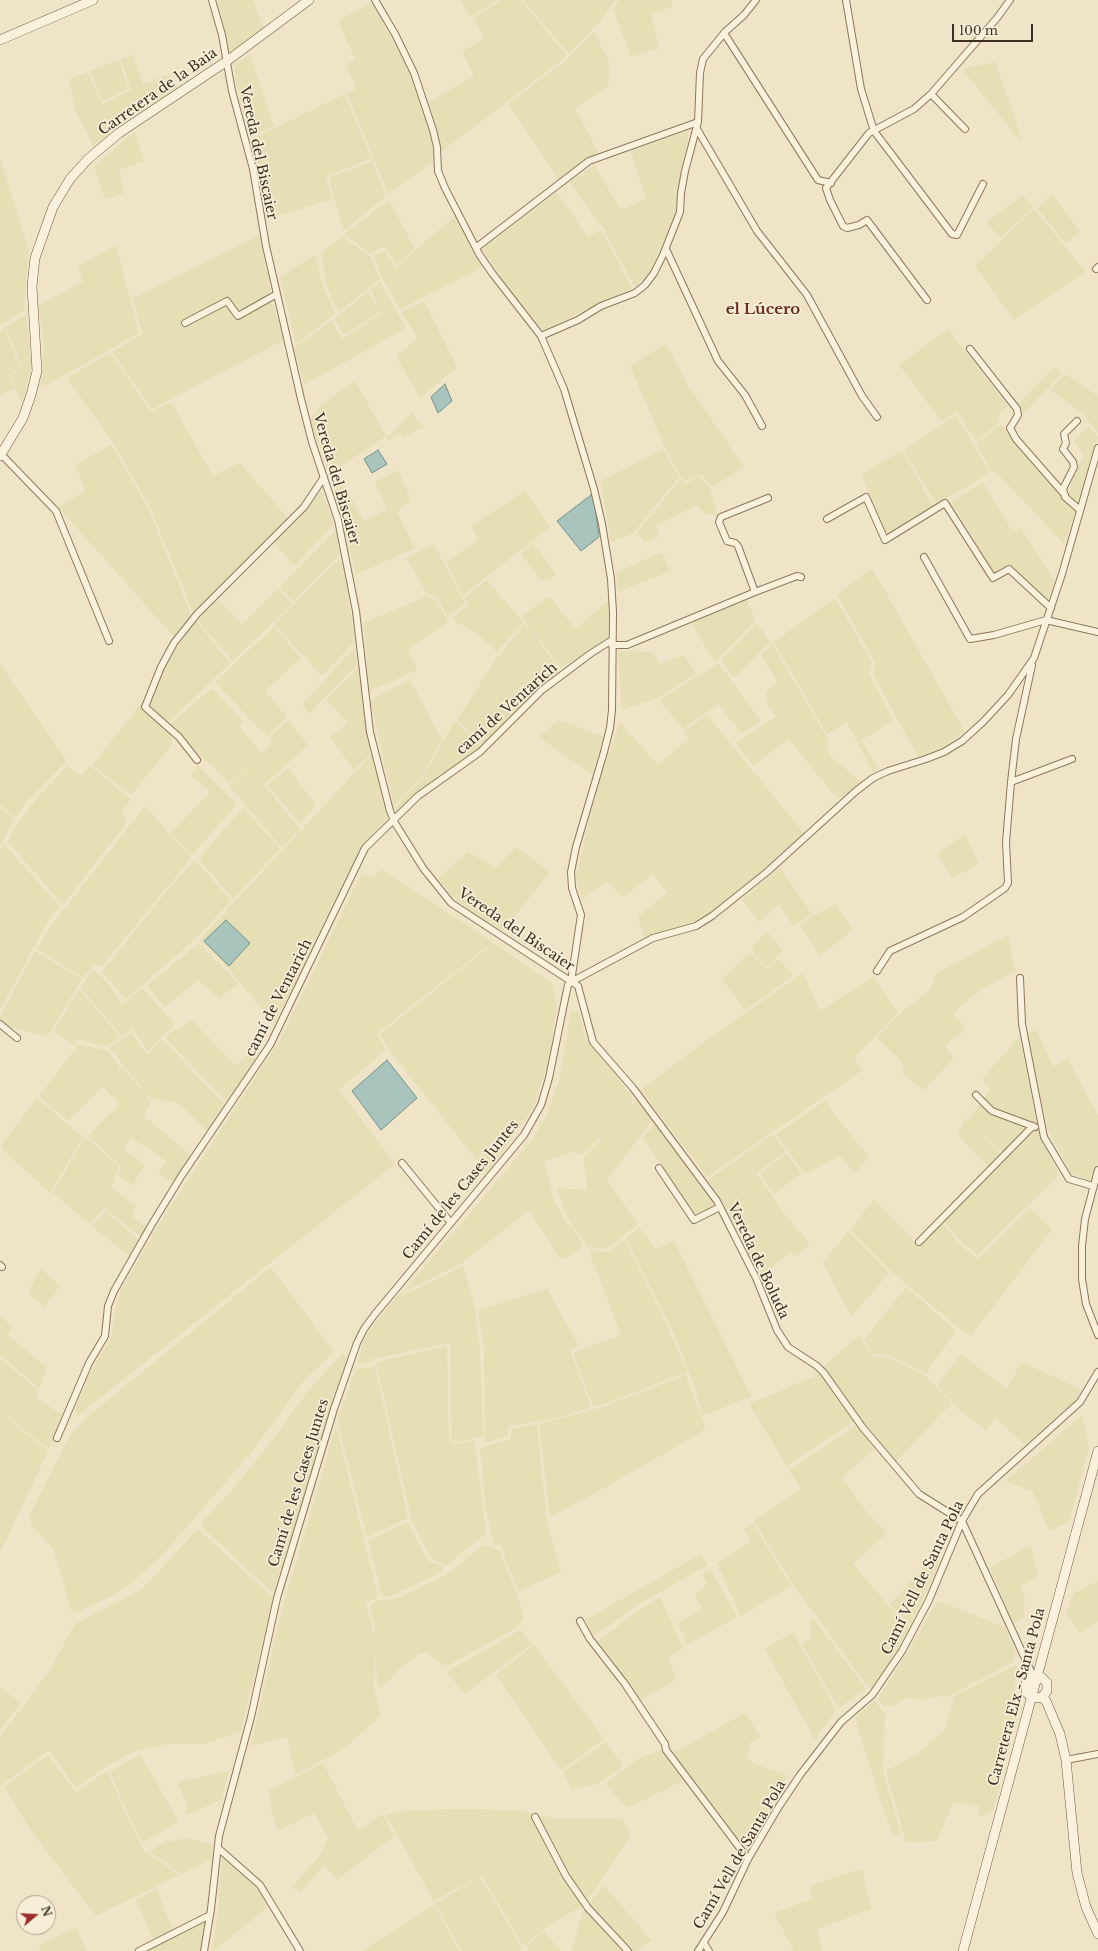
<!DOCTYPE html>
<html>
<head>
<meta charset="utf-8">
<style>
  body { margin:0 }
  #map { position:relative; width:1098px; height:1951px; overflow:hidden; background:#f0e4c8; font-family:"Libre Baskerville",serif }
  canvas { display:block }
  .north { position:absolute; left:16px; top:1895px; width:40px; height:40px; box-sizing:border-box; background:#f7eed8; border:1px solid #ada18e; border-radius:50%; rotate:71deg; font-size:11px; font-weight:700; line-height:16px; text-align:center; color:#3d2e20 }
  .north::after { content:''; display:block; margin:auto; width:14px; height:18px; background:#9e2a2b; clip-path:polygon(50% 0,100% 100%,50% 72%,0 100%) }
  .scale { position:absolute; left:952px; top:24px; width:81px; height:18px; box-sizing:border-box; border:2px solid #3d2e20; border-top:0; padding-left:5px; font-size:12px; line-height:14px; white-space:nowrap; color:#3d2e20; -webkit-text-stroke:3px #f7eed8; paint-order:stroke }
</style>
</head>
<body>
<div id="map">
<canvas width="1098" height="1951"></canvas>
<div class="north">N</div>
<div class="scale">100 m</div>
</div>
<script>
const ctx = document.querySelector('canvas').getContext('2d');
ctx.lineJoin = 'round';
function paint(path, color) {
  ctx.fillStyle = color;
  ctx.fill(path, 'evenodd');
}
function toPath(rows) {
  const path = new Path2D();
  for (const r of rows) {
    path.moveTo(r[0], r[1]);
    for (let i = 2; i < r.length; i += 2) path.lineTo(r[i], r[i + 1]);
  }
  return path;
}
function strokePath(path, color, width, dash) {
  ctx.strokeStyle = color;
  ctx.lineWidth = width;
  ctx.lineCap = dash ? 'butt' : 'round';
  ctx.setLineDash(dash || []);
  ctx.stroke(path);
}
function label(font, color, halo, rows, align = 'center') {
  ctx.font = font + ' "Libre Baskerville",serif';
  ctx.lineWidth = 3.5;
  ctx.setLineDash([]);
  ctx.textBaseline = 'middle';
  ctx.strokeStyle = halo;
  ctx.fillStyle = color;
  for (const [text, x, y, turn = 0] of rows) {
    ctx.save();
    ctx.translate(x, y);
    ctx.rotate((+turn || 0) * Math.PI / 180);
    ctx.textAlign = isNaN(turn) ? turn : align;
    if (halo) ctx.strokeText(text, 0, 0);
    ctx.fillText(text, 0, 0);
    ctx.restore();
  }
}
const farmland = toPath([
  [218,0,253,0,264,29,231,53,228,51],
  [460,0,497,0,470,17],
  [501,0,521,0,567,56,441,152,429,102,474,76,462,52,484,38,474,18],
  [523,0,615,0,601,20,569,54],
  [619,0,670,0,673,7,651,14,659,48,631,57,613,9],
  [372,2,404,61,415,88,429,129,433,154,431,163,388,194,347,93,356,89,346,65,355,59,338,21],
  [594,31,610,64,608,87,575,108,598,152,558,179,508,104,570,57],
  [133,55,143,84,170,74,179,89,126,121,94,147,76,112,69,79,88,72,102,104,131,90,121,59],
  [250,55,274,126,249,138,235,79,235,64],
  [119,60,128,89,102,101,90,71],
  [995,62,1014,115,1022,143,962,69],
  [345,94,371,158,326,177,332,199,266,220,250,140],
  [689,130,676,214,650,272,635,287,603,228,570,183,594,165,621,210,646,199,631,151],
  [135,131,144,161,119,170,124,193,105,200,94,167],
  [0,158,29,250,24,310,0,325],
  [372,161,386,196,343,231,329,178],
  [557,192,588,237,601,230,632,288,543,330,510,291,482,249],
  [1052,194,1080,231,1066,244,1037,208],
  [1023,195,1033,207,1001,238,986,222],
  [389,200,415,249,396,265,385,246,370,253,344,234],
  [1034,209,1086,272,1014,320,975,266],
  [455,216,483,267,400,309,382,278,374,255,384,251,395,268],
  [260,235,273,303,284,340,152,409,112,352,142,334,133,298],
  [342,237,370,256,380,279,338,312,326,283,321,253],
  [116,245,139,333,41,388,44,346,38,305,83,282,78,266],
  [315,255,323,285,335,314,296,344,280,277],
  [380,282,406,328,304,385,294,348,331,321,342,339,381,314,371,290],
  [368,292,380,312,344,335,334,319],
  [424,301,457,367,420,398,396,356,418,339,401,312],
  [26,314,32,364,22,404,10,375,22,368,6,327],
  [5,329,20,368,8,375,14,389,0,395,0,332],
  [948,329,1008,406,997,416,1000,422,976,441,957,411,941,421,899,365],
  [666,344,688,385,744,467,712,487,701,474,686,481,680,476,663,443,630,366],
  [110,353,151,412,171,402,213,476,240,463,288,518,194,614,151,509,112,441,67,378],
  [1054,367,1062,373,1023,414,1019,403],
  [1065,374,1098,396,1098,433,1083,414,1050,389],
  [355,381,386,436,329,474,310,420,321,405],
  [412,413,424,427,403,438,398,432,389,441,387,438],
  [956,415,990,473,936,504,904,450],
  [1001,424,1021,451,1076,511,1064,544,995,471,991,470,976,444],
  [1088,426,1098,437,1078,505,1068,495,1077,468,1084,455,1074,441],
  [111,445,149,510,191,615,174,637,58,507,86,491,75,465],
  [663,449,679,477,633,533,611,542,601,481],
  [902,451,933,506,887,535,861,474],
  [398,470,411,500,397,512,415,548,356,574,329,476,337,471,364,522,387,509,375,482],
  [699,476,710,488,718,515,715,516,711,513,706,515,697,505,657,525,659,536,645,542,637,532,681,479,686,484],
  [983,482,1012,531,1021,528,1055,581,1047,601,1010,564,994,572,951,502],
  [322,491,334,524,294,566,274,542,299,519],
  [525,491,550,527,462,596,446,562,478,540,471,526],
  [336,530,340,555,293,602,280,587],
  [533,543,556,574,548,580,540,580,521,554],
  [434,544,465,604,448,616,437,598,426,592,406,558],
  [662,552,670,571,618,592,616,573],
  [339,559,344,566,355,641,322,676,274,625],
  [872,568,965,732,941,749,918,757,873,674,875,662,837,595],
  [487,580,523,622,497,652,475,632,451,619,469,605,464,598],
  [278,589,292,604,233,661,197,620,218,599,242,624],
  [427,596,436,600,449,622,408,649,417,670,369,691,364,623],
  [550,596,575,629,609,600,608,637,561,668,521,616],
  [835,598,872,663,869,673,893,720,862,740,878,769,873,772,847,722,827,734,774,642],
  [747,600,755,621,715,662,691,623],
  [196,621,230,663,168,723,148,706,168,661],
  [525,623,560,670,482,746,457,720,496,659],
  [757,623,770,642,734,678,721,660],
  [274,627,301,658,265,691,287,717,267,737,215,682],
  [772,644,829,741,827,751,831,757,861,782,838,800,789,739,753,766,736,743,776,716,767,704,766,692,778,683,761,655],
  [354,648,357,665,309,714,302,705],
  [618,651,652,652,660,664,684,655,696,674,655,699,622,710],
  [719,663,761,721,742,734,718,704,683,729,659,700],
  [0,664,67,761,28,800,15,818,0,804],
  [358,668,371,753,354,770,330,737,348,723,326,700],
  [410,680,442,740,420,779,394,806,370,700],
  [212,688,243,721,239,726,261,753,229,784,214,767,195,752,186,740,169,725],
  [140,705,172,735,171,746,131,795,92,765],
  [707,715,804,833,743,888,710,914,686,925,645,938,638,917,667,893,653,874,623,897,606,881,582,900,576,878,586,834,600,780,620,722,658,765,688,739,683,732],
  [288,720,308,745,264,785,300,829,282,848,229,786,272,743,268,739],
  [559,720,604,737,592,774,538,737],
  [455,721,481,747,423,788,396,813,395,808,421,780],
  [372,754,387,818,360,849,323,929,274,1024,230,970,199,940],
  [67,766,80,776,90,766,131,799,122,811,127,822,63,905,8,842,15,827,37,798],
  [198,766,237,804,191,856,171,833,210,792,191,775],
  [288,768,316,805,300,824,268,785],
  [145,806,191,858,102,966,93,965,83,978,37,949,51,926],
  [0,807,14,819,0,848],
  [243,807,280,849,233,899,199,859],
  [965,835,979,863,952,879,937,853],
  [4,844,60,907,47,923,0,1010,0,852],
  [516,847,550,872,503,931,478,917,453,897,438,878,468,852,496,868],
  [195,860,231,901,192,942,126,999,102,972,170,887],
  [780,868,812,914,793,926,779,904,759,922,742,900],
  [381,869,493,942,376,1034,386,1049,339,1090,395,1164,77,1416,75,1411,88,1376,111,1338,114,1315,121,1290,159,1224,280,1040,361,874,374,878],
  [836,904,853,930,820,956,799,924],
  [767,931,783,950,766,968,751,949],
  [1008,935,1015,971,979,991,953,1013,966,1029,945,1046,954,1058,923,1091,903,1073,902,1062,877,1038,903,1011,930,990,937,973],
  [199,943,239,984,219,998,198,980,165,1007,147,986],
  [494,943,553,984,557,1007,548,1065,532,1110,487,1173,389,1050,380,1034],
  [35,951,82,979,47,1037,8,1026,0,1020,0,1016],
  [750,952,766,970,779,958,793,976,745,1010,722,979],
  [93,969,108,983,122,1005,142,988,175,1024,148,1051,133,1029,122,1036,80,987],
  [803,973,820,1011,873,977,898,1013,854,1058,863,1070,707,1177,641,1090,711,1037],
  [79,989,121,1038,105,1046,78,1040,74,1046,54,1031],
  [571,1010,579,1012,586,1038,632,1096,631,1106,637,1100,652,1121,607,1180,638,1224,607,1249,588,1247,567,1217,557,1188,587,1190,584,1158,620,1118,583,1155,571,1152,544,1162,555,1203,567,1223,574,1229,583,1246,570,1256,560,1259,529,1210,462,1263,403,1292,531,1141,547,1115,560,1078],
  [191,1019,236,1066,248,1053,257,1060,228,1103,165,1038,176,1028,178,1030],
  [1036,1029,1053,1067,1067,1058,1098,1115,1098,1163,1090,1181,1071,1173,1047,1128,1027,1035],
  [131,1033,147,1055,162,1039,226,1106,208,1132,179,1103,150,1098,109,1047],
  [1020,1036,1037,1127,1059,1175,977,1255,961,1241,943,1220,1005,1154,974,1126,1000,1152,988,1166,957,1134,966,1118,968,1120,990,1090,982,1079],
  [79,1044,108,1051,121,1068,68,1121,39,1096],
  [123,1068,151,1101,144,1116,192,1156,174,1182,158,1174,166,1161,130,1137,124,1150,145,1165,132,1186,118,1175,121,1166,88,1136,119,1104,103,1087],
  [37,1098,83,1137,50,1193,0,1147],
  [826,1100,831,1110,869,1157,855,1174,840,1156,805,1174,776,1134],
  [656,1123,717,1206,698,1218,643,1138],
  [773,1134,786,1152,756,1173,783,1212,810,1243,797,1257,790,1252,761,1277,722,1201,708,1180],
  [85,1137,119,1166,111,1188,136,1206,132,1217,147,1226,141,1237,105,1208,90,1224,53,1193],
  [787,1154,801,1174,774,1194,760,1173],
  [874,1199,919,1246,942,1223,960,1245,978,1259,1030,1208,1052,1229,971,1336,959,1328,893,1273,850,1230],
  [106,1211,138,1240,129,1256,92,1226],
  [639,1227,656,1249,674,1241,751,1396,703,1416,693,1382,675,1336,626,1239],
  [848,1231,889,1273,851,1317,823,1263],
  [624,1239,665,1322,687,1372,608,1403,593,1407,573,1353,621,1335,589,1251,610,1252],
  [463,1266,474,1303,480,1352,483,1436,456,1442,451,1438,450,1343,372,1359,371,1362,357,1364,365,1336,398,1295,418,1289],
  [271,1267,334,1352,304,1380,252,1452,165,1552,133,1582,116,1594,76,1613,71,1609,53,1549,32,1526,29,1516,70,1435,92,1413],
  [41,1269,60,1286,45,1307,28,1292],
  [906,1287,956,1331,926,1373,891,1356,873,1354,864,1340],
  [547,1289,579,1346,570,1350,591,1408,549,1420,509,1426,508,1436,485,1443,484,1348,478,1310],
  [0,1316,12,1327,8,1335,47,1368,39,1388,0,1355],
  [859,1335,872,1356,889,1358,922,1373,952,1403,896,1461,860,1417,823,1367],
  [447,1346,449,1439,455,1444,474,1440,486,1534,446,1565,431,1559,412,1522,376,1362],
  [343,1353,348,1358,273,1593,200,1525,236,1485,277,1434,310,1388],
  [961,1354,1007,1389,1021,1362,1081,1389,1076,1400,1025,1445,995,1417,986,1431,960,1410,937,1385],
  [0,1358,38,1391,36,1397,62,1415,49,1449,0,1411],
  [375,1366,408,1518,367,1537,337,1421,356,1369],
  [820,1374,854,1421,787,1466,749,1404],
  [686,1375,705,1427,700,1433,583,1500,550,1517,539,1424,603,1407],
  [0,1412,48,1451,1,1551,0,1551],
  [1082,1415,1089,1447,1069,1522,1049,1531,1033,1492,1006,1481],
  [537,1424,547,1522,561,1572,518,1592,500,1544,494,1546,486,1508,480,1448,510,1439,512,1429],
  [857,1425,874,1449,842,1478,869,1515,887,1533,853,1564,887,1604,910,1628,873,1688,869,1688,792,1583,754,1521,801,1489,789,1470],
  [336,1426,378,1597,365,1603,376,1641,374,1688,381,1715,345,1748,295,1775,287,1737,251,1746,279,1620],
  [408,1522,428,1561,442,1566,444,1571,388,1597,382,1596,368,1541],
  [753,1524,791,1586,741,1616,717,1563,751,1542,744,1529],
  [198,1529,273,1598,241,1731,204,1744,168,1744,133,1752,104,1768,76,1788,49,1750,0,1786,0,1737,50,1670,75,1624,142,1589],
  [484,1544,500,1551,522,1609,523,1620,514,1629,447,1666,441,1664,427,1652,419,1654,401,1667,383,1687,380,1688,377,1681,375,1628,370,1606,375,1601,399,1598,448,1574],
  [1031,1544,1038,1576,1021,1586,1025,1599,1023,1618,1014,1625,990,1568],
  [701,1554,708,1565,642,1602,610,1625,594,1635,585,1620],
  [935,1555,940,1561,911,1625,890,1604],
  [710,1568,737,1617,687,1645,678,1623,702,1609,695,1594,707,1584,702,1574],
  [1098,1581,1098,1621,1080,1633,1066,1615,1074,1593],
  [660,1597,683,1648,668,1657,676,1680,640,1700,597,1641,616,1628,630,1616],
  [938,1601,1005,1627,1016,1655,1013,1662,947,1697,936,1696,923,1700,909,1697,894,1705,883,1706,878,1699,909,1650],
  [814,1619,866,1689,838,1708,802,1644,811,1638,810,1620],
  [520,1630,532,1644,464,1694,447,1672],
  [793,1632,836,1710,815,1740,765,1649],
  [534,1645,604,1739,561,1770,496,1675],
  [1016,1665,1019,1669,1014,1688,1021,1705,993,1811,980,1817,978,1805,953,1802,937,1841,906,1842,886,1771,919,1753,945,1729,954,1696],
  [0,1687,21,1703,0,1729],
  [874,1700,885,1714,883,1773,901,1834,894,1837,881,1803,855,1718],
  [745,1713,761,1737,750,1742,747,1760,787,1776,747,1851,673,1753],
  [606,1742,623,1766,597,1784,572,1790,563,1772],
  [662,1750,683,1781,627,1808,605,1784,639,1758],
  [140,1754,179,1822,143,1842,133,1826,110,1772],
  [48,1755,76,1792,107,1771,132,1827,144,1850,179,1875,96,1916,32,1832,4,1787],
  [323,1763,358,1831,383,1814,394,1836,337,1880,325,1865,300,1892,291,1887,320,1856,328,1838,314,1813,278,1831,272,1815,269,1790],
  [229,1771,222,1799,187,1815,185,1810,188,1807,177,1782],
  [465,1809,516,1810,553,1818,622,1819,631,1835,585,1904,550,1925,523,1946,482,1875,434,1901,386,1815,409,1810],
  [183,1838,212,1844,212,1859,181,1874,149,1851,168,1840,171,1842],
  [222,1857,254,1886,270,1905,214,1951,212,1951,218,1911],
  [862,1869,871,1909,817,1929,823,1951,794,1951,774,1913,811,1899,811,1885],
  [480,1877,522,1948,518,1951,462,1951,435,1904],
  [603,1885,652,1940,636,1951,571,1951,583,1912],
  [156,1889,173,1930,153,1940,136,1900],
  [434,1905,459,1951,362,1951],
  [207,1920,200,1951,146,1951,154,1947],
  [76,1927,87,1951,41,1951,39,1945],
  [544,1931,561,1951,530,1951,526,1946]
]);
const water = toPath([
  [445,384,452,401,438,413,431,397,445,384],
  [378,450,387,464,372,473,364,459,378,450],
  [591,495,594,499,599,537,581,551,557,521,591,495],
  [226,920,250,943,229,966,204,941,226,920],
  [387,1060,417,1098,381,1130,352,1091,387,1060]
]);
const street = toPath([
  [212,0,222,35,232,91,253,169,266,246,301,399,312,442,338,520,356,611,370,732,390,811,395,823,423,868,451,903,578,986,593,1042,633,1088,717,1201,756,1278,777,1330,788,1347,817,1366,824,1373,863,1428,919,1494,962,1521,1033,1676],
  [846,0,861,89,874,131,952,234,957,235,983,184],
  [724,33,818,180,831,183],
  [931,94,965,129],
  [697,129,757,231,807,295,862,396,877,417],
  [477,247,589,161,698,122],
  [666,249,718,361,745,395,762,426],
  [1096,269,1098,267],
  [927,300,867,220,859,225,847,228,843,226,830,200,826,188,869,133,914,109,931,94,997,18,1010,0],
  [185,323,227,301,238,316,277,294],
  [541,336,578,320,601,306,635,293,645,285,654,273,663,255,680,212,681,193,685,171,698,122,700,73,703,59,725,32,744,15,756,0],
  [970,349,1017,409,1018,415,1010,428,1016,439,1065,495],
  [1077,421,1064,434,1066,443,1063,449,1073,462,1074,467,1063,489,1065,497,1080,510],
  [1,454,56,511,109,641],
  [827,519,866,497,885,540,945,503,993,578,1009,569,1051,608],
  [924,557,970,639,994,635,1046,620,1098,632],
  [755,592,738,546,735,543,727,541,719,522,721,517,768,498],
  [612,645,627,645,755,592,797,576,801,577],
  [197,760,179,737,145,707,161,667,174,643,197,614,304,507,324,477],
  [1011,782,1072,759],
  [877,971,890,951,963,917,1005,888,1008,883,1006,842,1011,782,1016,739,1032,665],
  [1020,978,1022,1024,1044,1137,1069,1179,1093,1186],
  [571,982,653,938,696,926,712,916,767,872,856,791,873,778,888,771,926,759,944,752,962,741,983,722,1008,695,1034,658,1062,574,1098,448],
  [0,1024,17,1038],
  [976,1095,992,1111,1035,1127],
  [402,1163,451,1223],
  [659,1168,694,1220,720,1207],
  [1098,1170,1085,1219,1082,1246,1082,1279,1086,1304,1098,1335],
  [919,1242,1033,1126],
  [0,1265,2,1267],
  [57,1438,89,1363,105,1336,108,1306,114,1291,152,1224,182,1175,270,1045,365,848,418,796,480,752,542,690,590,654,612,640],
  [580,1621,590,1639,625,1684,665,1744,666,1750,748,1859],
  [1066,1760,1098,1754],
  [535,1817,566,1876,588,1908,628,1951],
  [218,1848,260,1885,300,1951],
  [704,1943,709,1951],
  [139,1951,210,1915],
  [204,1951,211,1909,219,1836,251,1717,277,1598,334,1409,357,1343,364,1329,375,1314,524,1135,541,1105,549,1078,565,999,568,985,571,982,579,928,581,915,572,888,571,872,576,847,604,752,610,728,612,710,613,612,611,579,602,524,594,489,564,389,541,336,492,273,479,254,445,188,438,171,437,147,433,130,414,73,395,34,375,0],
  [698,1951,723,1912,748,1859,778,1808,800,1775,841,1722,872,1695,902,1651,929,1600,962,1521,978,1494,1080,1402,1098,1372]
]);
const secondary = toPath([
  [0,40,93,0],
  [0,456,23,418,31,395,37,371,32,286,35,258,53,207,70,179,88,159,119,133,227,61,309,0],
  [1031,1697,1026,1692,1026,1684,1030,1678,1037,1676],
  [1042,1697,1046,1701,1060,1734,1066,1760,1077,1873,1086,1907,1098,1934],
  [1037,1698,1042,1697,1047,1691,1047,1683,1041,1677],
  [963,1951,1098,1451]
]);
const streetNames = [
  ["Carretera de la Baia",158,92,-35],
  ["Vereda del Biscaier",258,153,78],
  ["Vereda del Biscaier",336,479,74],
  ["camí de Ventarich",507,709,-42],
  ["Vereda del Biscaier",516,930,34],
  ["camí de Ventarich",279,998,-63],
  ["Camí de les Cases Juntes",461,1190,-51],
  ["Vereda de Boluda",758,1261,65],
  ["Camí de les Cases Juntes",299,1483,-73],
  ["Camí Vell de Santa Pola",923,1578,-64],
  ["Carretera Elx - Santa Pola",1017,1697,-75],
  ["Camí Vell de Santa Pola",740,1855,-60]
];
const neighbourhoodNames = [
  ["el Lúcero",763,310]
];
paint(farmland, '#e6deb5');
paint(water, '#a9c4bc');
strokePath(water, '#6f938a', 1);
strokePath(street, '#8d765c', 8);
strokePath(secondary, '#6f573f', 10);
strokePath(street, '#faf1dc', 6);
strokePath(secondary, '#faf1dc', 9);
label('14px', '#3d2e20', '#f7eed8', streetNames);
label('bold 15px', '#6b2e1e', '#f7eed8', neighbourhoodNames);
</script>
</body>
</html>
